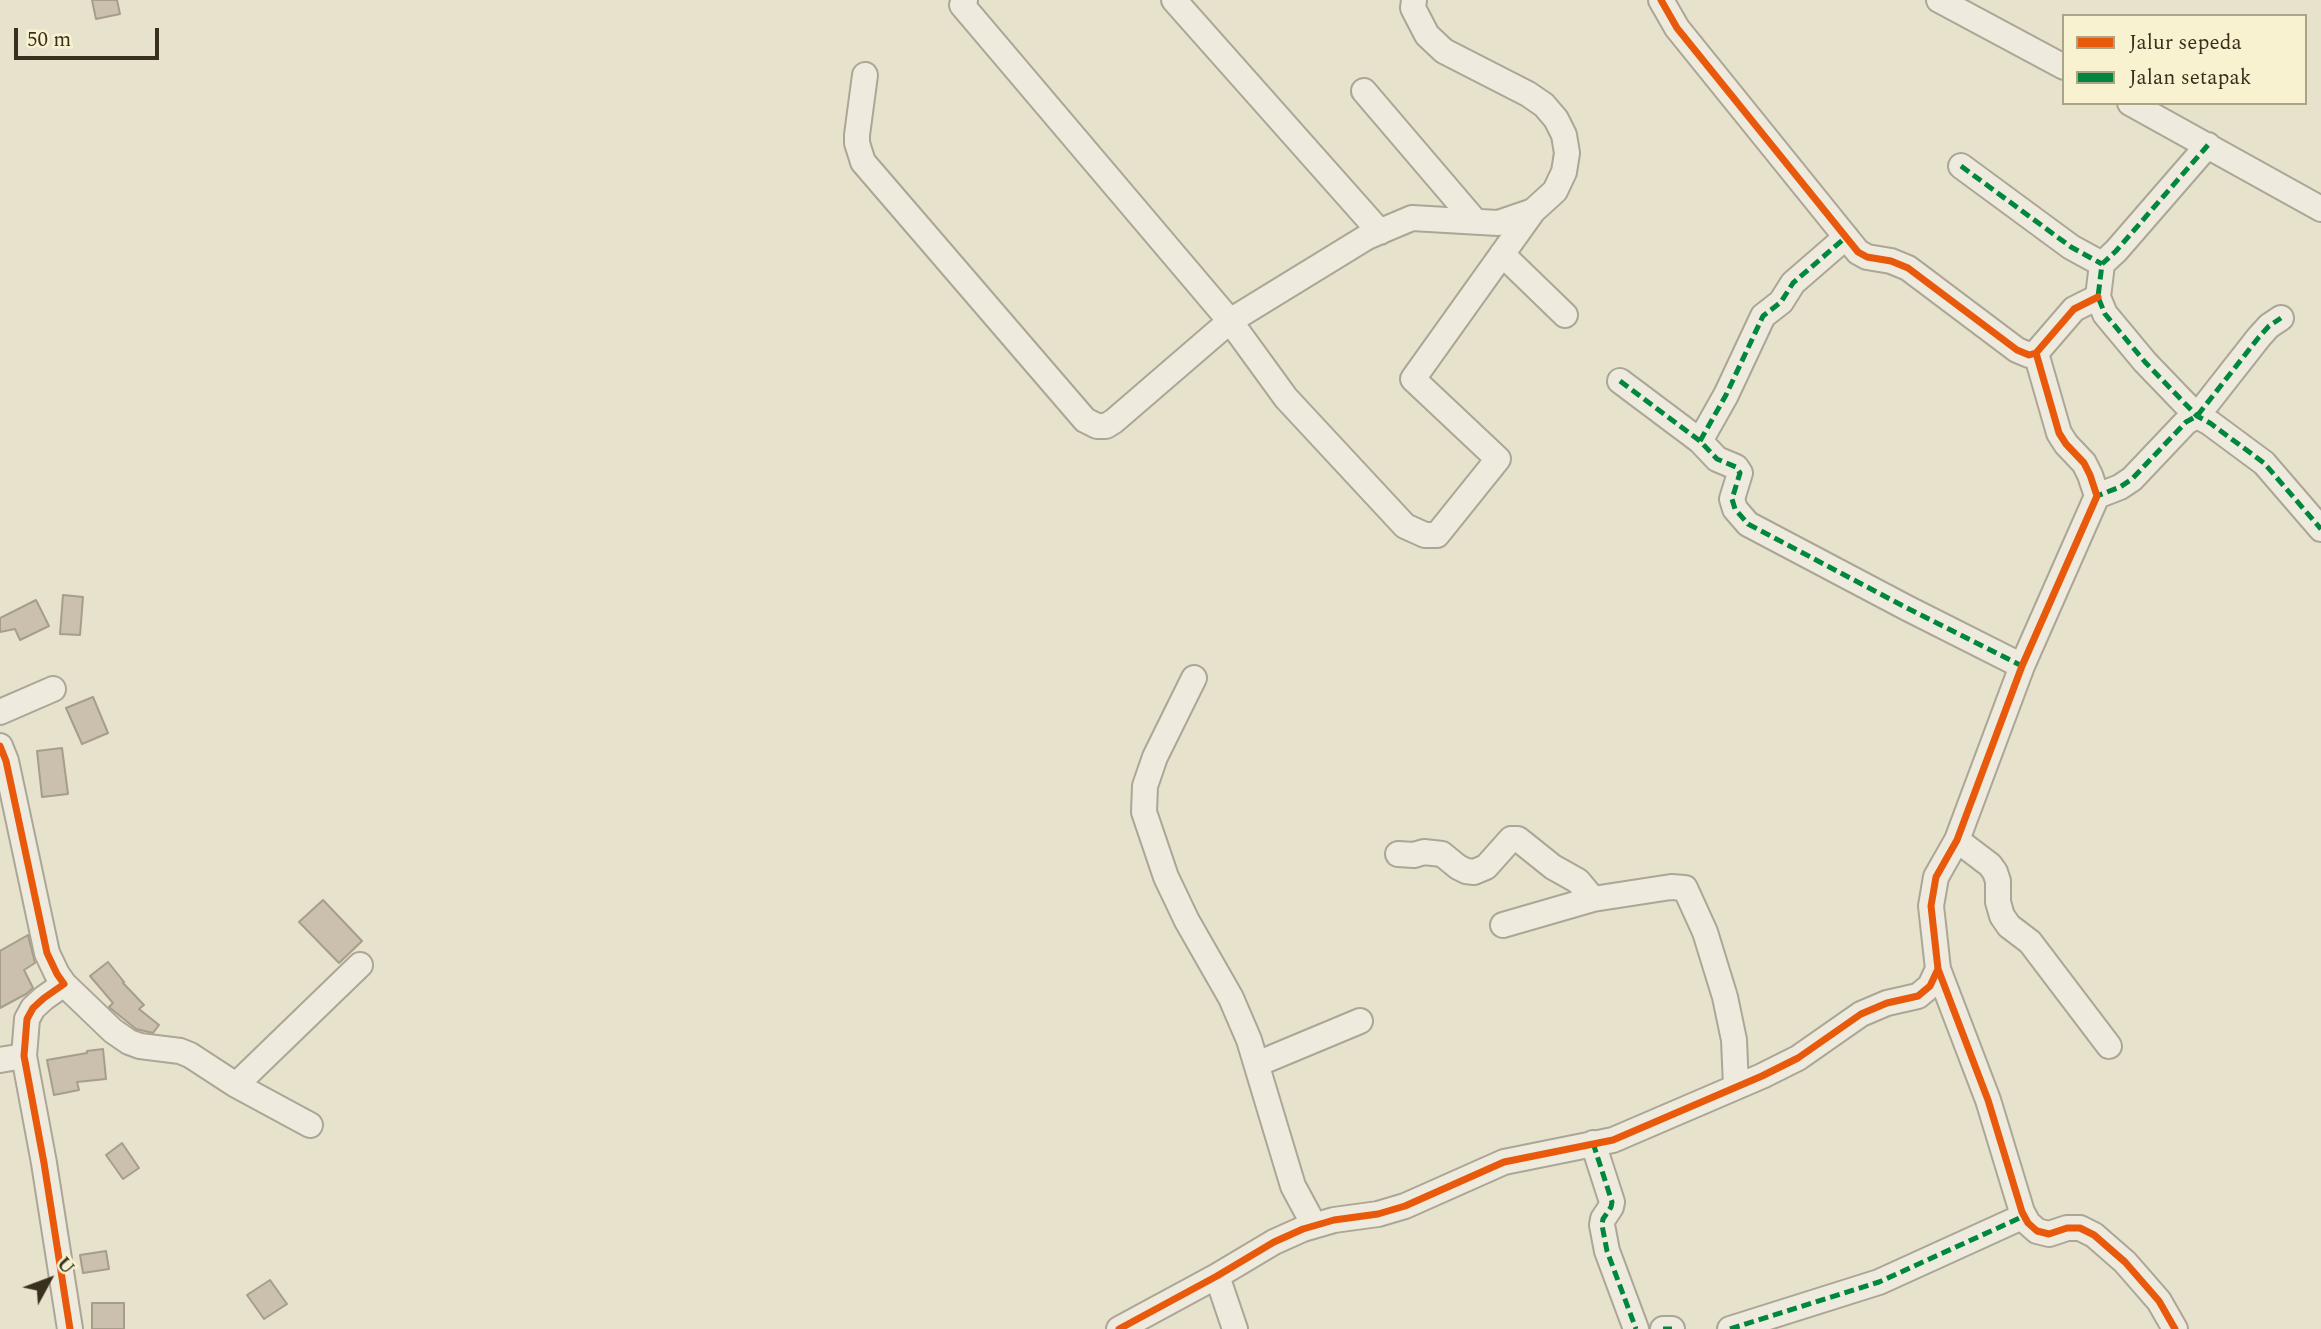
<!DOCTYPE html>
<html>
<head>
<meta charset="utf-8">
<style>
  body { margin:0 }
  #map { position:relative; width:2321px; height:1329px; overflow:hidden; background:#e6e2cc; font-family:Spectral,serif }
  canvas { display:block }
  .legend { position:absolute; left:2062px; top:14px; width:245px; height:91px; box-sizing:border-box; background:#f8f2d1; border:2px solid #aca489; margin:0; padding:9px 12px; list-style:none; font-size:21px; color:#3a2f1d }
  .legend li { display:flex; align-items:center; gap:14px; height:35px }
  .legend b { width:35px; border:2px solid #aca489 }
  .north { position:absolute; left:14px; top:1245px; width:70px; height:70px; -webkit-text-stroke:5px #f8f2d1; paint-order:stroke; rotate:49deg; font-size:19px; font-weight:700; line-height:28px; text-align:center; color:#3a2f1d }
  .north::after { content:''; display:block; margin:auto; width:24px; height:32px; background:#3a2f1d; clip-path:polygon(50% 0,100% 100%,50% 72%,0 100%) }
  .scale { position:absolute; left:14px; top:28px; width:145px; height:32px; box-sizing:border-box; border:4px solid #3a2f1d; border-top:0; padding-left:9px; font-size:21px; line-height:24px; white-space:nowrap; color:#3a2f1d; -webkit-text-stroke:5px #f8f2d1; paint-order:stroke }
</style>
</head>
<body>
<div id="map">
<canvas width="2321" height="1329"></canvas>
<ul class="legend">
<li><b style="height:9px;background:#e8590c"></b>Jalur sepeda</li>
<li><b style="height:9px;background:#00873e"></b>Jalan setapak</li>
</ul>
<div class="north">U</div>
<div class="scale">50 m</div>
</div>
<script>
const ctx = document.querySelector('canvas').getContext('2d');
ctx.lineJoin = 'round';
function paint(path, color) {
  ctx.fillStyle = color;
  ctx.fill(path, 'evenodd');
}
function toPath(rows) {
  const path = new Path2D();
  for (const r of rows) {
    path.moveTo(r[0], r[1]);
    for (let i = 2; i < r.length; i += 2) path.lineTo(r[i], r[i + 1]);
  }
  return path;
}
function strokePath(path, color, width, dash) {
  ctx.strokeStyle = color;
  ctx.lineWidth = width;
  ctx.lineCap = dash ? 'butt' : 'round';
  ctx.setLineDash(dash || []);
  ctx.stroke(path);
}
const building = toPath([
  [92,0,117,0,120,14,96,19,92,0],
  [63,595,83,597,80,635,60,634,63,595],
  [36,600,49,626,20,640,15,629,0,632,0,618,36,600],
  [93,697,108,733,82,744,66,708,93,697],
  [62,748,68,794,42,797,37,751,62,748],
  [323,900,362,941,339,963,299,922,323,900],
  [28,935,35,963,24,970,33,988,26,994,0,1008,0,951,28,935],
  [108,962,124,982,123,983,144,1005,139,1009,159,1025,153,1033,136,1029,109,1007,113,1003,90,976,108,962],
  [103,1049,106,1079,77,1082,79,1090,54,1095,47,1060,87,1053,87,1051,103,1049],
  [122,1143,139,1168,123,1179,106,1155,122,1143],
  [106,1251,109,1269,83,1273,80,1255,106,1251],
  [270,1280,287,1304,264,1319,247,1295,270,1280],
  [92,1303,124,1303,124,1329,92,1329,92,1303]
]);
const minor = toPath([
  [965,0,962,5,1230,321,1286,398,1405,526,1425,535,1437,535,1498,459,1413,379,1533,211,1555,191,1564,172,1567,153,1564,135,1556,119,1544,105,1528,94,1444,51,1427,35,1413,8,1414,0],
  [1174,0,1380,232],
  [1661,0,1677,28,1858,252,1867,257,1891,261,1908,268,2017,350,2029,355,2036,353,2074,309,2098,297],
  [1939,0,2064,67],
  [865,75,857,135,857,143,863,162,1085,420,1097,426,1106,426,1114,421,1230,321,1367,237,1412,218,1498,223,1533,211],
  [1364,91,1475,221],
  [2130,103,2321,209],
  [2208,145,2116,251,2102,264,2098,297,2105,314,2145,362,2197,416,2210,423,2264,463,2321,529],
  [1961,166,2071,247,2102,264],
  [1502,254,1565,315],
  [2036,353,2059,433,2066,444,2084,463,2090,475,2097,496,2022,666,1957,840,1936,877,1931,906,1938,969,1988,1100,2022,1212,2028,1223,2037,1231,2049,1234,2067,1228,2080,1228,2094,1235,2125,1262,2159,1301,2175,1329],
  [1620,381,1700,441,1717,459,1736,467,1740,473,1732,499,1735,509,1748,524,1907,608,2022,666],
  [1700,441,1726,395,1763,316,1781,302,1793,283,1846,237],
  [2097,496,2120,487,2132,479,2186,422,2197,416,2259,337,2269,326,2281,318],
  [1194,678,1155,757,1145,786,1144,812,1166,877,1187,921,1231,998,1249,1040,1293,1186,1314,1225],
  [0,712,53,689],
  [0,746,6,761,47,953,57,974,64,984,44,998,33,1008,27,1019,24,1056,44,1163,70,1329],
  [1957,840,1990,865,1995,872,1998,881,1998,902,2002,916,2009,926,2030,942,2109,1046],
  [1398,854,1414,855,1424,852,1442,854,1458,867,1466,871,1474,872,1486,867,1511,839,1518,839,1553,867,1578,881,1593,899,1671,887,1685,888,1705,932,1725,997,1734,1040,1736,1086],
  [1503,925,1593,899],
  [64,984,113,1031,129,1042,140,1046,180,1051,190,1055,236,1085,310,1125],
  [0,1060,24,1056],
  [1257,1064,1360,1021],
  [236,1085,360,965],
  [1593,1143,1612,1202,1611,1207,1603,1219,1602,1225,1607,1251,1636,1329],
  [1217,1276,1235,1329],
  [1119,1329,1217,1276,1274,1242,1303,1229,1334,1220,1378,1214,1405,1206,1504,1162,1613,1140,1762,1076,1798,1058,1861,1014,1887,1003,1918,996,1930,986,1938,969],
  [1663,1329,1672,1329],
  [1730,1329,1879,1282,2024,1216]
]);
const quiet = toPath([
  [2208,145,2116,251,2102,264,2098,297,2105,314,2145,362,2197,416,2210,423,2264,463,2321,529],
  [1961,166,2071,247,2102,264],
  [1620,381,1700,441,1717,459,1736,467,1740,473,1732,499,1735,509,1748,524,1907,608,2022,666],
  [1700,441,1726,395,1763,316,1781,302,1793,283,1846,237],
  [2096,492,2097,496,2120,487,2132,479,2186,422,2197,416,2259,337,2269,326,2281,318],
  [1593,1143,1612,1202,1611,1207,1603,1219,1602,1225,1607,1251,1636,1329],
  [1663,1329,1672,1329],
  [1730,1329,1879,1282,2024,1216]
]);
const cycleway = toPath([
  [1661,0,1677,28,1858,252,1867,257,1891,261,1908,268,2017,350,2029,355,2036,353,2074,309,2098,297],
  [2036,353,2059,433,2066,444,2084,463,2090,475,2097,496,2022,666,1957,840,1936,877,1931,906,1938,969,1988,1100,2022,1212,2028,1223,2037,1231,2049,1234,2067,1228,2080,1228,2094,1235,2125,1262,2159,1301,2175,1329],
  [0,746,6,761,47,953,57,974,64,984,44,998,33,1008,27,1019,24,1056,44,1163,70,1329],
  [1119,1329,1217,1276,1274,1242,1303,1229,1334,1220,1378,1214,1405,1206,1504,1162,1613,1140,1762,1076,1798,1058,1861,1014,1887,1003,1918,996,1930,986,1938,969]
]);
paint(building, '#cac0ad');
strokePath(building, '#a69d8b', 2);
strokePath(minor, '#aba695', 28);
strokePath(minor, '#eeebde', 24);
strokePath(quiet, '#00873e', 5, [10, 5]);
strokePath(cycleway, '#e8590c', 7);
</script>
</body>
</html>
